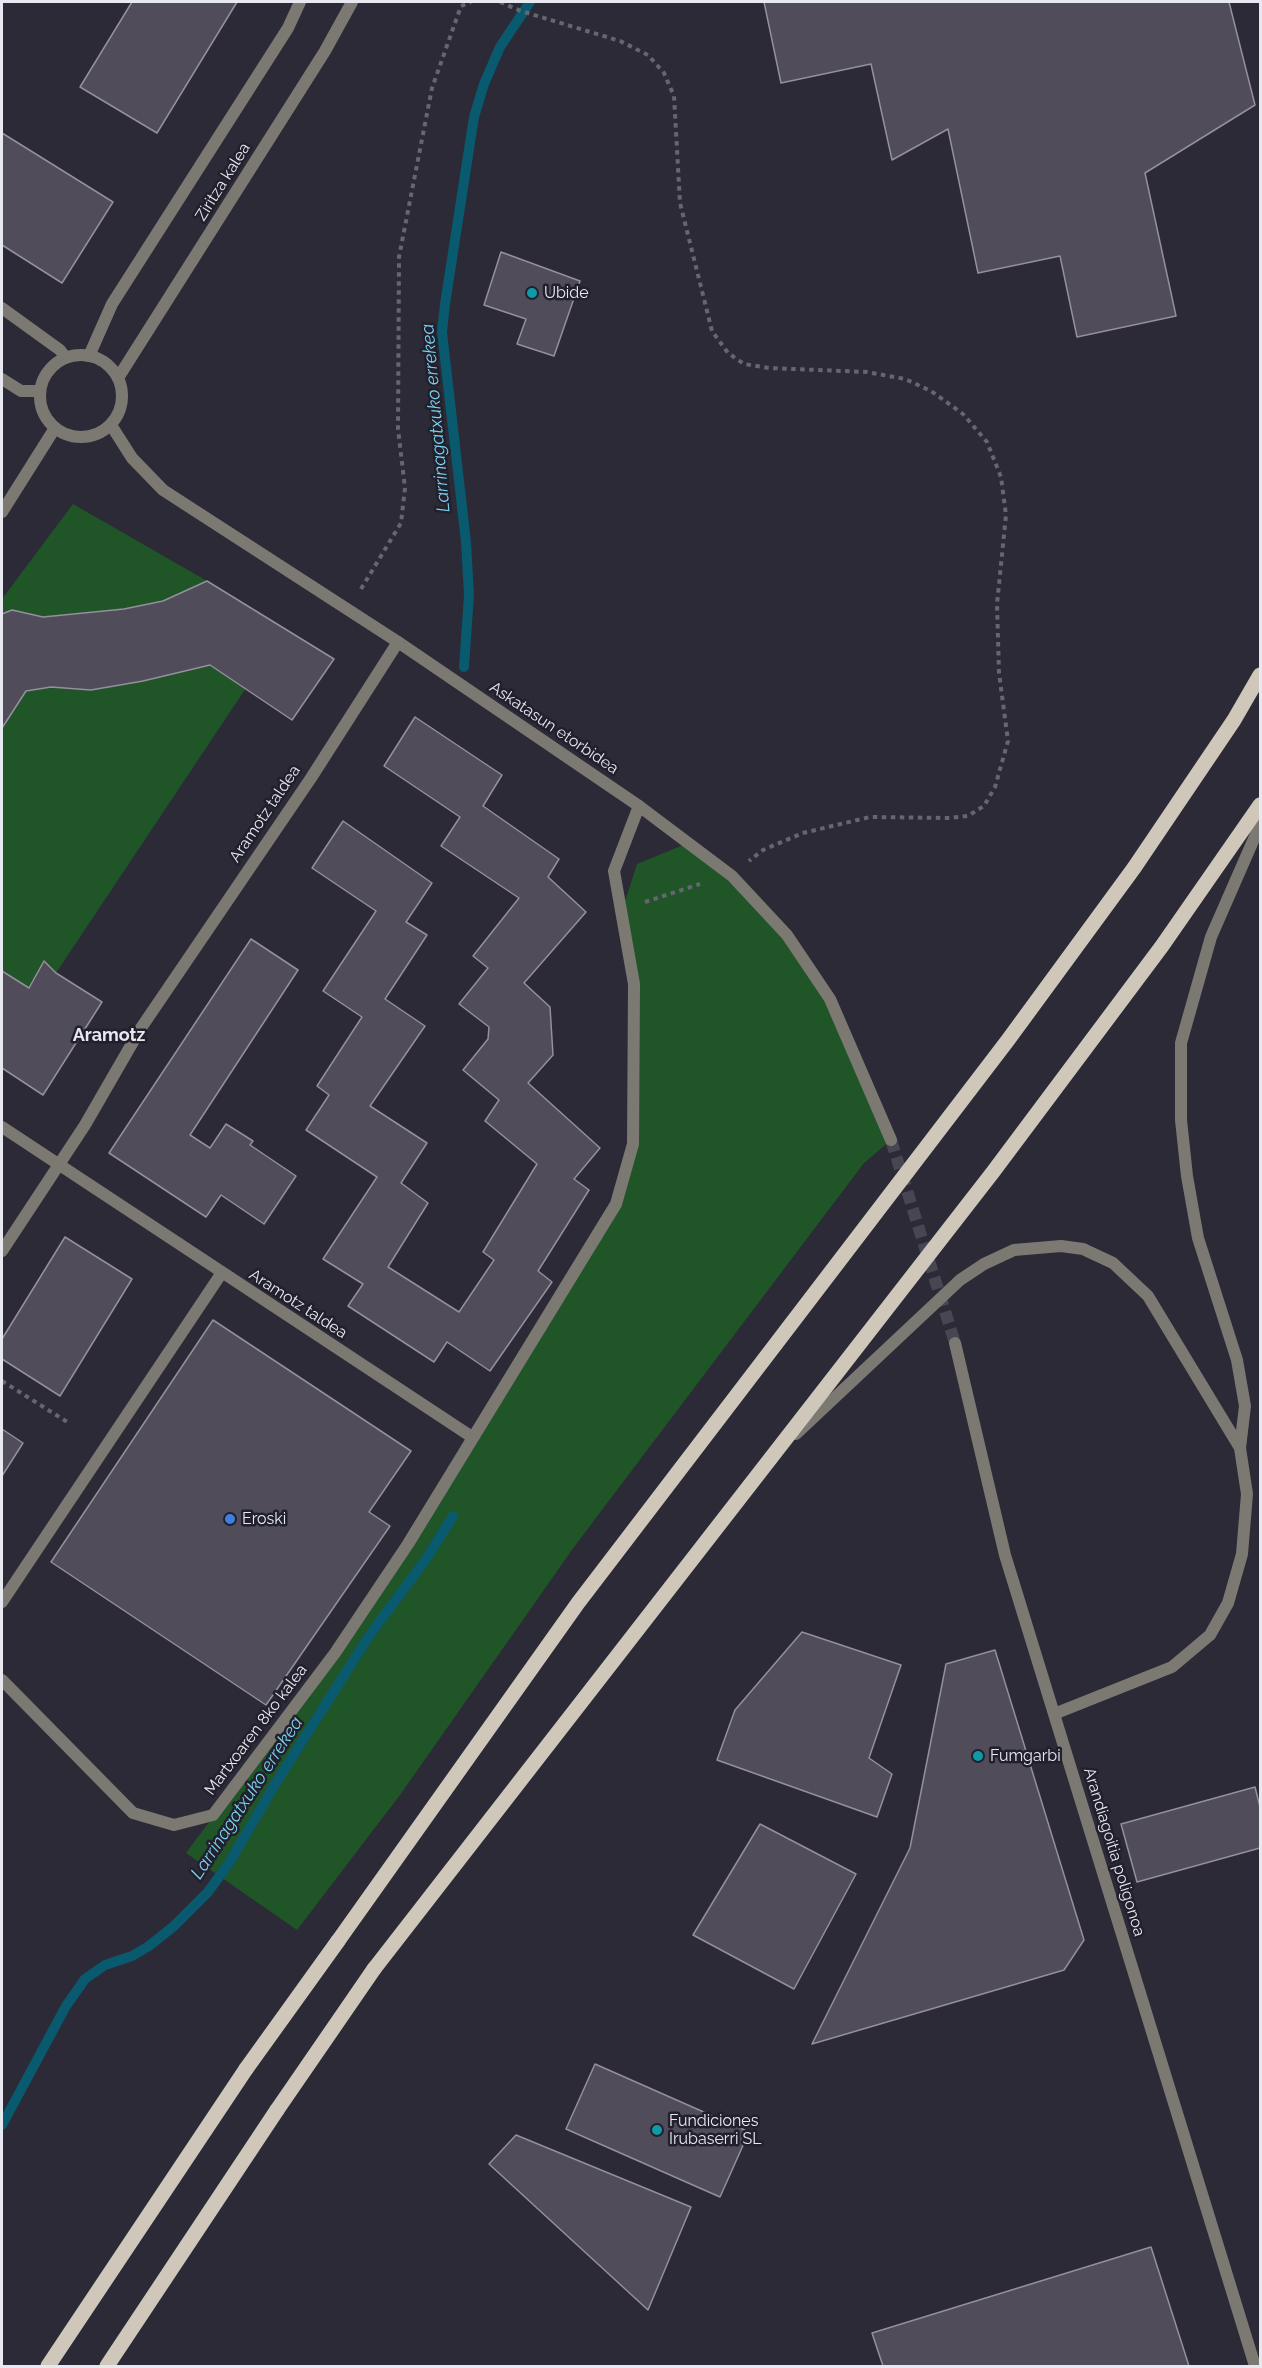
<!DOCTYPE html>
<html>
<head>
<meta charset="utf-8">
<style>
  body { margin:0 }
  #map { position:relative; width:1262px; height:2368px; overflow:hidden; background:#2b2a36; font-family:Raleway,sans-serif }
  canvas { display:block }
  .frame { position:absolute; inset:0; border:3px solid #e8e8f0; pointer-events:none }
</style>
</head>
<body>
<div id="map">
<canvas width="1262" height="2368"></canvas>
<div class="frame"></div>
</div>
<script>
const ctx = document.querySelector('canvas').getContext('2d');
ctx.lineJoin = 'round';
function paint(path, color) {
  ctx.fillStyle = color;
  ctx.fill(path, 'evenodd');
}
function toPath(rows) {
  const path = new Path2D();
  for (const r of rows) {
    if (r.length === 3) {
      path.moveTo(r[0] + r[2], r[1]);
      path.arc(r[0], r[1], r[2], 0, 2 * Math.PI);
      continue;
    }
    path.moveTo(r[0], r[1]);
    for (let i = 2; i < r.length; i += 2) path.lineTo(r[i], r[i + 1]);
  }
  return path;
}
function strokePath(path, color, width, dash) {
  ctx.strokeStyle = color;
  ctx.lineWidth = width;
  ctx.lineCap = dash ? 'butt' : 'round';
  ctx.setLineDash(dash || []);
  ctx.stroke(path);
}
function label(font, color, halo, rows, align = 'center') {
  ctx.font = font + ' Raleway,sans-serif';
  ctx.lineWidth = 5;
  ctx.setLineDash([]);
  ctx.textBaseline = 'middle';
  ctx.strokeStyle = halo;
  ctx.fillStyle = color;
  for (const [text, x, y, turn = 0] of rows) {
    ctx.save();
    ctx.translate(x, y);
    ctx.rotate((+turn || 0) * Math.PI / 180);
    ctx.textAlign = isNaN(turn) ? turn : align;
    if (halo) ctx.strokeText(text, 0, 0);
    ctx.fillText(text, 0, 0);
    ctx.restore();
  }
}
const green = toPath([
  [73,504,207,581,163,601,124,609,43,617,12,610,2,614,2,599],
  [210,665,246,688,56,973,44,962,29,988,2,970,2,728,26,691,51,687,92,690,143,681],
  [688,843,787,935,830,999,891,1140,864,1163,574,1547,400,1795,297,1930,186,1853,335,1653,616,1204,633,1144,634,984,622,911,637,864]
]);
const stream = toPath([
  [464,667,469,595,466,542,442,332,445,304,474,117,484,84,500,47,530,2],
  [2,2125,66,2006,85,1979,105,1965,132,1956,149,1946,174,1926,208,1892,229,1863,277,1781,369,1636,426,1559,453,1516]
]);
const building = toPath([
  [132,2,237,2,157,133,80,87,132,2],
  [764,2,1229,2,1255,105,1145,173,1176,316,1077,337,1060,256,978,273,948,129,892,160,871,64,781,83,764,2],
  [2,133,113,202,62,283,2,245,2,133],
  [501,252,580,281,554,356,517,344,526,319,484,305,501,252],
  [207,581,334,659,292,720,210,665,143,681,91,690,51,687,26,691,2,728,2,614,12,610,43,617,124,609,163,601,207,581],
  [415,717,502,775,483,806,559,859,548,877,586,912,524,983,550,1007,553,1055,528,1083,600,1148,574,1179,589,1190,538,1271,552,1282,490,1371,447,1342,434,1362,348,1306,363,1284,323,1259,377,1177,306,1130,329,1095,317,1086,362,1017,323,991,376,911,312,868,343,821,432,883,406,922,427,935,385,999,425,1026,370,1106,427,1143,401,1183,428,1203,388,1267,459,1312,494,1260,483,1252,537,1164,485,1121,499,1100,463,1070,488,1039,489,1027,459,1004,488,968,473,956,519,898,441,846,460,817,384,766,415,717],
  [251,939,298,970,190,1135,210,1148,226,1124,253,1141,250,1145,296,1176,264,1224,221,1195,206,1217,109,1153,251,939],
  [44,961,56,973,102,1002,43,1095,2,1068,2,971,29,988,44,961],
  [65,1237,132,1279,60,1396,2,1359,2,1339,65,1237],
  [213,1320,411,1451,369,1512,390,1526,266,1705,51,1562,213,1320],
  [2,1429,23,1443,2,1476,2,1429],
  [802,1632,901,1665,869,1758,892,1774,877,1817,717,1760,735,1710,802,1632],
  [995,1650,1084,1940,1064,1970,812,2044,910,1848,946,1664,995,1650],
  [1255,1787,1260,1807,1260,1848,1137,1882,1121,1824,1255,1787],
  [760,1824,856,1874,794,1989,693,1935,760,1824],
  [595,2064,749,2132,720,2197,566,2129,595,2064],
  [516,2135,691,2207,648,2310,489,2164,516,2135],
  [1151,2247,1189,2366,883,2366,872,2333,1151,2247]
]);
const tertiaryTunnel = toPath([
  [891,1140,955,1343]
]);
const path = toPath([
  [500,2,521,11,620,41,648,55,664,73,674,96,680,203,712,331,728,353,744,364,769,368,867,372,905,379,931,391,963,414,987,442,1001,477,1006,515,997,604,999,673,1008,741,995,787,984,806,968,816,950,818,870,817,803,833,763,850,749,861],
  [361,589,401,523,405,488,398,429,399,257,432,88,461,6,471,2],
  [645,902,700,884],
  [2,1381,69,1423]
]);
const minor = toPath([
  [89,356,112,304,288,28,300,2],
  [118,378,325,51,352,2],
  [2,512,55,428],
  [2,1127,472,1437],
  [2,1251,85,1125,141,1028,311,778,398,642],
  [2,1602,221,1274],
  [2,1680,133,1813,174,1825,213,1815,335,1653,408,1544,616,1204,633,1144,634,984,614,871,639,806]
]);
const tertiary = toPath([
  [2,308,60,350,66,358],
  [81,396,41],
  [2,379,21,391,40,391],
  [111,425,132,458,163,490,398,642,639,806,732,876,787,935,830,999,891,1140],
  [955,1343,1005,1555,1255,2366],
  [796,1434,960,1280,984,1264,1014,1250,1061,1246,1083,1249,1113,1263,1148,1296,1240,1448],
  [1054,1714,1172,1667,1210,1635,1228,1603,1242,1554,1247,1494,1240,1448,1245,1406,1237,1360,1198,1238,1187,1176,1181,1120,1181,1043,1211,937,1260,825]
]);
const primary = toPath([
  [338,1941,578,1603,1008,1040,1134,868,1234,720,1260,675],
  [374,1969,993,1172,1162,946,1260,805],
  [48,2366,246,2069],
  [107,2366,277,2110]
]);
const primaryBridge = toPath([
  [246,2069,338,1941],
  [277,2110,374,1969]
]);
const markers = [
  [532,293,6,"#0f9aa8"],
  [230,1519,6,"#3f7fe0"],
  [978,1756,6,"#0f9aa8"],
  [657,2130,6,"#0f9aa8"]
];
const streetNames = [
  ["Ziritza kalea",223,182,-58],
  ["Askatasun etorbidea",554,728,34],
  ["Aramotz taldea",265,814,-56],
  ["Aramotz taldea",298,1304,33],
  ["Martxoaren 8ko kalea",256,1730,-53],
  ["Arandiagoitia poligonoa",1114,1852,73]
];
const poiNames = [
  ["Ubide",544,293],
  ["Eroski",242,1519],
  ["Fumgarbi",990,1756],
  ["Fundiciones",669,2121],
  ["Irubaserri SL",669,2139]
];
const waterNames = [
  ["Larrinagatxuko errekea",436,418,-95],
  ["Larrinagatxuko errekea",247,1798,-57]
];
const neighbourhoodNames = [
  ["Aramotz",109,1036]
];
paint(green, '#205528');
strokePath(stream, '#09596f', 10);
paint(building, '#514c59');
strokePath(building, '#958f9e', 1.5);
strokePath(tertiaryTunnel, '#474652', 12, [12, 6]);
strokePath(path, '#666671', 4, [4.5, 4.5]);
strokePath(minor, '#7c7973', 12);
strokePath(tertiary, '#7c7973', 12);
strokePath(primary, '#cec7ba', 15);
strokePath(primaryBridge, '#cec7ba', 15);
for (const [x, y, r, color] of markers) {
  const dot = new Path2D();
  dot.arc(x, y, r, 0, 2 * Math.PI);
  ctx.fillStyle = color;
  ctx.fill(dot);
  strokePath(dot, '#21202c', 2);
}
label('16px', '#e8e8f0', '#21202c', streetNames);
label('16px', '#e8e8f0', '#21202c', poiNames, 'left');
label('italic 18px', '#7bd3f2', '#21202c', waterNames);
label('bold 18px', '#e8e8f0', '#21202c', neighbourhoodNames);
</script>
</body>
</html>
